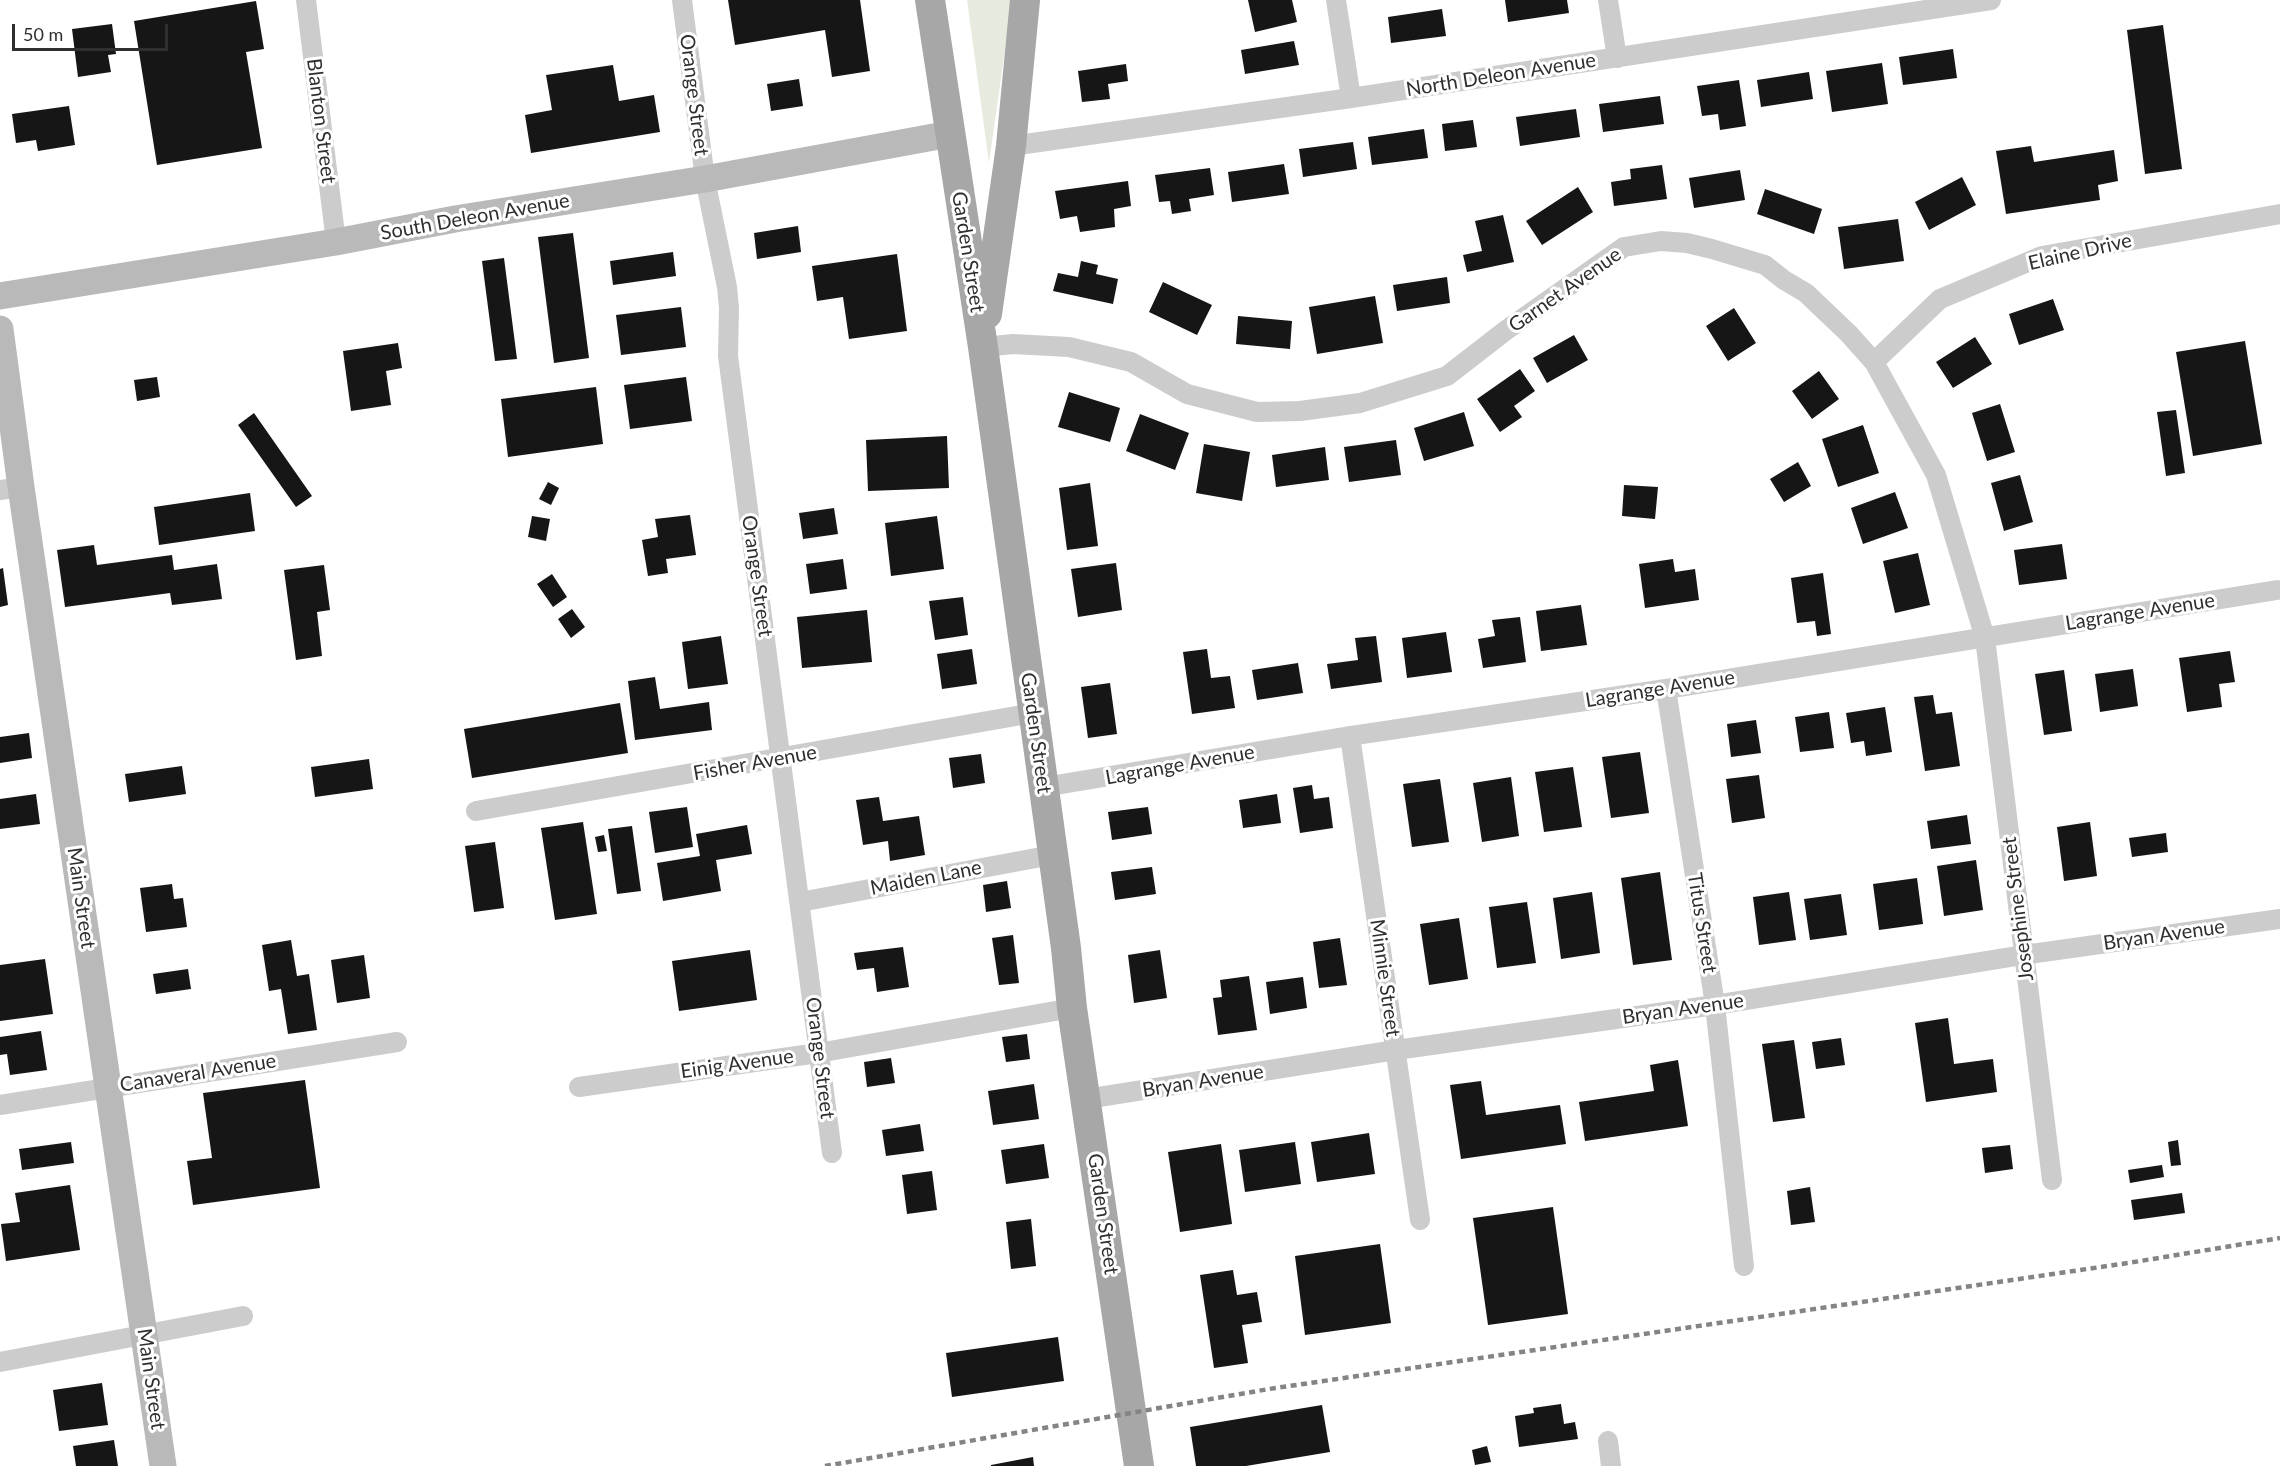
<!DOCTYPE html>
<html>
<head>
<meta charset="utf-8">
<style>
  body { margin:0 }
  #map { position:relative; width:2280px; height:1466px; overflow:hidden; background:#fff; font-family:Lato,sans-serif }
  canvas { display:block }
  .scale { position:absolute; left:12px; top:24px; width:156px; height:27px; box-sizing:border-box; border:3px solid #2f2f2f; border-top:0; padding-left:8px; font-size:18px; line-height:21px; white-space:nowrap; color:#2f2f2f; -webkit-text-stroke:4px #fff; paint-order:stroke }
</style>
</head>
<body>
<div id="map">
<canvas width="2280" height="1466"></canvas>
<div class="scale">50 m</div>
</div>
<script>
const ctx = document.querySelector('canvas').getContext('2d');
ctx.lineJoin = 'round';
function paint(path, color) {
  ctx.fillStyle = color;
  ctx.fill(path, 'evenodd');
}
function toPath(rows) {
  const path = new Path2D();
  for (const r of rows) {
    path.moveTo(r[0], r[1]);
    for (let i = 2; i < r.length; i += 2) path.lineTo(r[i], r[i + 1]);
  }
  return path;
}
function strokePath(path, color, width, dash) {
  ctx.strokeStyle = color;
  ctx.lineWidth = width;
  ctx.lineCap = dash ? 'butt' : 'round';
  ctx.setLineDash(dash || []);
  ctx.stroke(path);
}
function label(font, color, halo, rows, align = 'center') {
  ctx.font = font + ' Lato,sans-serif';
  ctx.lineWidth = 6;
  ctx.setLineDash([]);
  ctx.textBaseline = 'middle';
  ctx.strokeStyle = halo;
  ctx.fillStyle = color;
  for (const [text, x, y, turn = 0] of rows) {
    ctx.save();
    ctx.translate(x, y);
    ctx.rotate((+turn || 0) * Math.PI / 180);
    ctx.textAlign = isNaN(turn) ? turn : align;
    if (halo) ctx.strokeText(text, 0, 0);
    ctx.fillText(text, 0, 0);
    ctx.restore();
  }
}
const green = toPath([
  [967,0,1012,0,989,163]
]);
const building = toPath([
  [728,0,860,0,870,71,832,77,825,30,735,45],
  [1248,0,1292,0,1297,22,1255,32],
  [1505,0,1567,0,1569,13,1508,22],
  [256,1,264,49,246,52,262,148,157,165,134,21],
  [1442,9,1446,36,1391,43,1388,17],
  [112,24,116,54,108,55,111,72,78,77,72,29],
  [2163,25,2182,169,2145,174,2127,30],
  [1294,41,1299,65,1245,74,1241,50],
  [1953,49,1957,78,1903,85,1899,57],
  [1882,63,1888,104,1832,112,1826,71],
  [1126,64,1128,81,1108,84,1110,99,1082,102,1078,71],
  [613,65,619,101,654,95,660,132,531,153,525,115,552,110,546,75],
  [1809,72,1813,99,1761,107,1757,80],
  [799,79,803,106,771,111,767,84],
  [1739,80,1746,126,1720,130,1718,114,1702,116,1697,86],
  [1660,96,1664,124,1603,132,1599,104],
  [69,106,75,145,38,151,36,140,16,143,12,114],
  [1576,109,1580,137,1520,146,1516,117],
  [1473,120,1477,147,1445,151,1442,124],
  [1424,129,1428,158,1372,165,1368,137],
  [1353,142,1357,169,1303,177,1299,149],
  [2031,146,2034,162,2114,150,2118,181,2098,185,2100,200,2006,214,1996,151],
  [1284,164,1289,194,1232,202,1228,172],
  [1662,165,1667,199,1614,206,1611,182,1631,179,1630,169],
  [1210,168,1214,195,1189,199,1191,211,1172,214,1170,201,1159,202,1155,175],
  [1740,170,1745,200,1694,208,1689,178],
  [1962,177,1976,205,1929,230,1915,202],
  [1128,181,1131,206,1114,209,1115,227,1080,232,1077,216,1060,219,1055,191],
  [1578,187,1593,212,1542,245,1526,221],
  [1765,189,1822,209,1814,234,1757,214],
  [1503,215,1514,262,1467,272,1463,255,1482,251,1475,221],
  [1898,219,1904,261,1844,269,1838,227],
  [798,226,801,252,757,259,754,233],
  [573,233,589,358,554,363,538,237],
  [673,252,676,276,613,285,610,261],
  [897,254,907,331,849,339,843,297,817,301,812,266],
  [504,258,517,359,495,361,482,261],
  [1081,261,1098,265,1096,274,1118,279,1113,304,1053,291,1058,273,1078,277],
  [1447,277,1450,303,1397,311,1393,285],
  [1163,282,1212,305,1197,335,1149,312],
  [1375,296,1383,343,1317,354,1309,307],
  [2053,299,2064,330,2019,345,2009,314],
  [681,307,686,347,621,355,616,315],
  [1734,308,1756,343,1728,361,1706,326],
  [1238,316,1292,321,1290,349,1236,344],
  [1574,335,1588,360,1547,383,1533,358],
  [1975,337,1992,364,1953,388,1936,362],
  [2245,341,2262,444,2193,456,2176,352],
  [398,343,402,368,386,371,391,405,351,411,343,351],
  [1520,369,1535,391,1514,406,1522,417,1500,432,1477,399],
  [1819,371,1839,399,1812,419,1792,391],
  [157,377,160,397,137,401,134,380],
  [686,377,692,421,630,429,624,385],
  [596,387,603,444,508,457,501,399],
  [1069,392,1120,408,1110,442,1058,427],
  [2000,404,2015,452,1987,461,1972,413],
  [2176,410,2185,473,2166,476,2157,412],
  [1464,412,1474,446,1424,461,1414,428],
  [254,413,312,496,296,507,238,425],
  [1140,414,1189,433,1175,470,1126,451],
  [1863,425,1879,473,1838,487,1822,439],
  [947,436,949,488,868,491,866,440],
  [1396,440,1401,475,1349,482,1344,447],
  [1204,444,1250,452,1242,501,1196,493],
  [1325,447,1329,480,1276,487,1272,455],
  [1798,462,1811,486,1784,502,1770,479],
  [2020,475,2033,522,2004,531,1991,483],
  [548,482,559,488,551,505,539,499],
  [1090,483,1098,546,1067,550,1059,488],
  [1624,485,1658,487,1655,519,1622,516],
  [1895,492,1908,528,1863,544,1851,508],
  [250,493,255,531,159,545,154,507],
  [834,508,838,534,803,539,799,513],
  [690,515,696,555,666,559,668,573,648,576,642,540,658,537,655,519],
  [532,516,550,519,546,541,528,537],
  [937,516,944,569,891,576,885,523],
  [2062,544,2067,579,2019,585,2014,550],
  [94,545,97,565,172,555,174,570,217,564,222,599,172,605,170,593,65,607,57,550],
  [1918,553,1930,605,1895,613,1883,561],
  [843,559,847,589,810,594,806,564],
  [1673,559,1675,572,1695,569,1699,600,1645,608,1639,564],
  [1116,563,1122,610,1078,617,1071,569],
  [324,565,330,610,317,612,322,656,296,660,284,570],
  [3,568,8,605,0,607,0,569],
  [1823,573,1831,634,1817,636,1815,621,1797,623,1791,578],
  [552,574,567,597,553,607,537,584],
  [963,597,968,635,935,640,929,601],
  [1581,605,1587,645,1541,651,1536,611],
  [572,609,585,627,571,638,558,619],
  [867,610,872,662,802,668,797,617],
  [1520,617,1526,662,1483,668,1478,639,1495,636,1492,620],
  [1446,632,1452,672,1407,678,1402,638],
  [721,636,728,684,688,689,682,642],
  [1376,636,1382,682,1331,689,1327,664,1358,660,1355,638],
  [972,649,977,684,942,689,937,654],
  [1207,649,1211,678,1230,676,1235,708,1192,714,1183,652],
  [2230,651,2235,682,2219,684,2222,707,2187,712,2179,658],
  [1298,663,1303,693,1257,700,1252,670],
  [2133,669,2138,706,2100,712,2095,674],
  [2064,670,2072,731,2044,735,2035,674],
  [655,677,660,709,709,702,712,730,635,740,628,681],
  [1110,683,1117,734,1088,738,1081,687],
  [1933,695,1936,714,1952,712,1960,766,1925,771,1914,697],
  [620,703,628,753,472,778,464,729],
  [1885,707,1892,752,1866,756,1864,741,1851,743,1846,713],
  [1829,712,1834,748,1800,752,1795,717],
  [1756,720,1761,753,1731,757,1727,724],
  [29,733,32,758,0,763,0,737],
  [1640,752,1649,813,1611,818,1602,757],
  [981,754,985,783,953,788,949,758],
  [369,759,373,789,315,797,311,767],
  [182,766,186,794,129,802,125,774],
  [1573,767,1582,827,1544,832,1535,772],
  [1759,775,1765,818,1732,823,1726,779],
  [1511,777,1519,836,1482,842,1473,783],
  [1440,779,1449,842,1412,847,1403,784],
  [1312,785,1314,799,1329,797,1333,828,1300,833,1293,788],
  [36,794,40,824,0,829,0,799],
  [1277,794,1281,823,1243,828,1239,800],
  [879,797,883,821,919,816,925,855,890,861,888,841,863,845,856,800],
  [687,807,693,847,655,853,649,812],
  [1148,807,1152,834,1112,840,1108,812],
  [1967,815,1971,844,1931,849,1927,821],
  [583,822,597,914,555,920,541,828],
  [2090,822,2097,876,2064,881,2057,827],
  [747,825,752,854,716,860,721,891,663,901,657,863,700,856,696,834],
  [632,826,641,891,617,894,608,829],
  [2166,833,2168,852,2132,857,2129,838],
  [604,835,607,851,598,852,595,837],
  [495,842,504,908,474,912,465,846],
  [1976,860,1983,910,1944,916,1937,866],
  [1152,867,1156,894,1115,900,1111,872],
  [1660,872,1672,960,1633,965,1621,878],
  [1917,878,1923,924,1879,930,1873,884],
  [1007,881,1011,908,986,912,983,885],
  [172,884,174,899,183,898,187,927,146,932,140,888],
  [1592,892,1600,953,1561,959,1553,898],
  [1789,892,1796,940,1759,945,1753,897],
  [1841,894,1847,935,1810,940,1804,899],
  [1527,902,1536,963,1497,968,1489,907],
  [1459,918,1468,979,1429,985,1420,924],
  [1013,935,1019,983,999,985,992,938],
  [1340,938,1347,985,1319,988,1313,942],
  [291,940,297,976,309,974,317,1030,288,1034,281,989,269,991,262,945],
  [903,947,909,987,877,992,874,968,857,970,854,953],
  [750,950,757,1000,679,1011,672,961],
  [1160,950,1167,998,1134,1003,1128,955],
  [364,955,370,998,337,1003,331,960],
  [45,959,53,1014,0,1021,0,965],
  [188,969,191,989,156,994,153,974],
  [1249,976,1257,1030,1218,1035,1213,998,1222,997,1220,980],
  [1303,977,1307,1008,1270,1014,1266,982],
  [1948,1018,1954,1064,1993,1059,1997,1092,1926,1102,1915,1023],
  [41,1031,47,1070,10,1075,7,1054,0,1055,0,1037],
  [1027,1034,1030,1059,1006,1062,1002,1037],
  [1841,1038,1845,1065,1816,1069,1812,1042],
  [1794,1040,1805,1118,1773,1122,1762,1044],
  [891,1058,895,1083,867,1087,864,1062],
  [1678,1060,1688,1126,1585,1141,1579,1102,1654,1091,1650,1065],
  [305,1080,320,1188,193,1205,187,1161,212,1158,203,1093],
  [1481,1081,1486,1115,1560,1105,1566,1144,1461,1159,1450,1085],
  [1034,1084,1039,1119,993,1125,988,1091],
  [920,1124,924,1151,886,1156,882,1130],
  [1369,1133,1375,1174,1317,1182,1311,1142],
  [2178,1140,2181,1165,2171,1166,2168,1142],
  [71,1142,74,1163,22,1170,19,1149],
  [1295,1142,1301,1184,1245,1192,1239,1150],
  [1044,1144,1049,1178,1006,1184,1001,1150],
  [1221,1144,1232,1224,1180,1232,1168,1152],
  [2010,1145,2013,1169,1985,1173,1982,1148],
  [2162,1165,2164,1177,2130,1183,2128,1170],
  [932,1171,937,1210,907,1214,902,1175],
  [70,1185,80,1250,6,1261,1,1224,20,1222,15,1193],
  [1810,1187,1815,1222,1791,1225,1787,1191],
  [2182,1193,2185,1213,2134,1220,2131,1200],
  [1553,1207,1568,1314,1488,1325,1473,1218],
  [1031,1219,1036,1266,1011,1269,1006,1222],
  [1380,1244,1391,1323,1305,1335,1295,1256],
  [1233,1270,1237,1295,1257,1292,1262,1322,1242,1325,1248,1363,1214,1368,1200,1275],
  [1058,1337,1064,1381,952,1397,946,1353],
  [102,1383,108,1425,59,1431,53,1390],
  [1561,1404,1564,1424,1575,1422,1578,1439,1519,1447,1515,1416,1534,1413,1533,1408],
  [1322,1405,1330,1452,1246,1466,1196,1466,1190,1427],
  [114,1440,118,1466,76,1466,73,1446],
  [1487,1446,1491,1462,1475,1465,1472,1450],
  [1033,1457,1034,1466,991,1466,991,1465]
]);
const street = toPath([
  [306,0,336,242],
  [682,0,705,179,727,287,729,308,728,356,832,1153],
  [1336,0,1351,98],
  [1608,0,1617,58],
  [1011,146,1351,98,1991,0],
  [983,347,1013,344,1069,347,1131,362,1187,394,1257,412,1300,411,1360,403,1447,376,1505,331,1624,247,1661,241,1687,243,1712,249,1765,265,1784,280,1806,293,1849,334,1874,362,1936,475,1985,638,2052,1180],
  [1874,362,1940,299,2042,256,2280,214],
  [0,490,21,487],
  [1666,689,1715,1005,1744,1266],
  [1350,736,1420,1220],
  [1044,787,1350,736,1666,689,2277,590],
  [476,811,1033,713],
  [800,902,1052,855],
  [579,1087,818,1053,1072,1008],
  [1086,1099,1396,1050,1715,1005,2023,955,2280,919],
  [0,1105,397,1042],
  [0,1362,243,1316],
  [1608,1441,1611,1466]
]);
const secondary = toPath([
  [0,296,336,242,455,219,705,179,950,134],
  [0,329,21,487,163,1466]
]);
const primary = toPath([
  [930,0,983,347,1066,948,1072,1008,1139,1466],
  [987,314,1011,146,1025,0]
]);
const rail = toPath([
  [825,1466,1269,1389,2128,1263,2280,1238]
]);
const streetNames = [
  ["North Deleon Avenue",1501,75,-9],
  ["Orange Street",694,95,83],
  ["Blanton Street",321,121,83],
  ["South Deleon Avenue",475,217,-10],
  ["Garden Street",968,252,81],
  ["Elaine Drive",2080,252,-13],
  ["Garnet Avenue",1565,290,-35],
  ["Orange Street",757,576,82],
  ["Lagrange Avenue",2140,612,-9],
  ["Lagrange Avenue",1660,689,-9],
  ["Garden Street",1036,733,82],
  ["Fisher Avenue",755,763,-10],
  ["Lagrange Avenue",1180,765,-10],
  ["Maiden Lane",926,878,-11],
  ["Main Street",81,898,82],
  ["Josephine Street",2018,909,-97],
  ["Titus Street",1702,923,81],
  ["Bryan Avenue",2164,935,-8],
  ["Minnie Street",1385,978,82],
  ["Bryan Avenue",1683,1009,-8],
  ["Orange Street",820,1058,83],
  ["Einig Avenue",737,1064,-8],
  ["Canaveral Avenue",198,1073,-9],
  ["Bryan Avenue",1203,1081,-9],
  ["Garden Street",1103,1214,82],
  ["Main Street",151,1379,82]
];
paint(green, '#e7eade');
paint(building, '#161616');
strokePath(street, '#ccc', 20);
strokePath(secondary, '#b9b9b9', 27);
strokePath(primary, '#a7a7a7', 30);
strokePath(rail, '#848484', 4.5, [6, 4.5]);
label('20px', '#2f2f2f', '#fff', streetNames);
</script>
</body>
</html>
